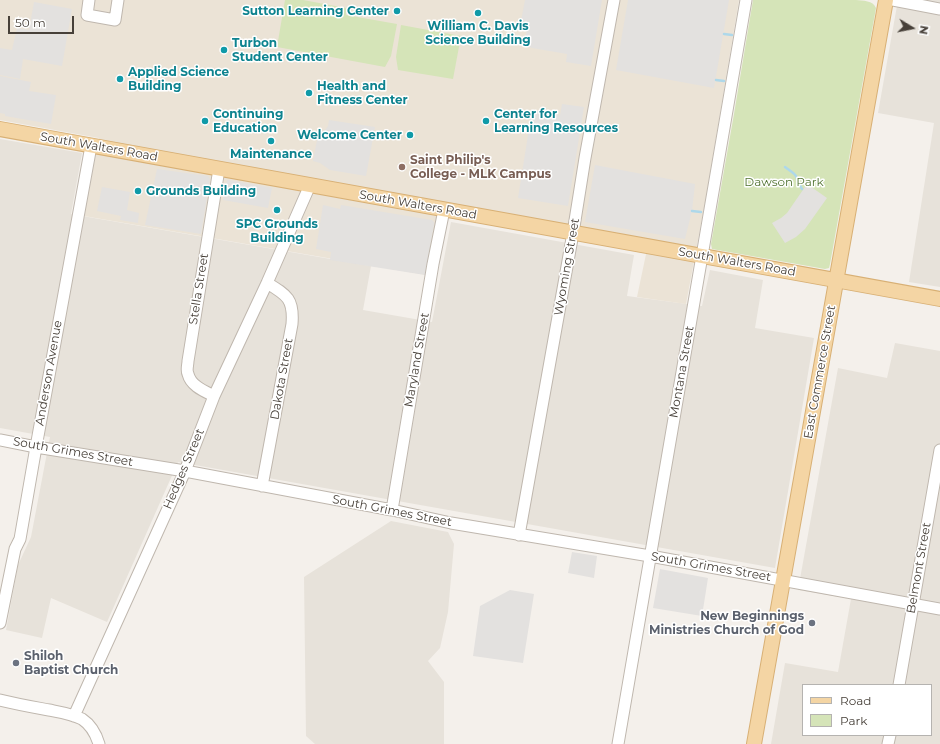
<!DOCTYPE html>
<style>
body{margin:0}
#map{position:relative;width:940px;height:744px;overflow:hidden;background:#f4f0eb;font-family:Montserrat,sans-serif}
canvas{display:block}
.legend{position:absolute;left:802px;top:684px;width:130px;height:52px;box-sizing:border-box;background:#fff;border:1px solid #b5b3b0;margin:0;padding:5px 7px;list-style:none;font-size:12px;color:#474039}
.legend li{display:flex;align-items:center;gap:8px;height:20px}
.legend b{width:20px;border:1px solid #b5b3b0}
.north{position:absolute;left:892px;top:8px;width:40px;height:40px;-webkit-text-stroke:3px #fff;paint-order:stroke;rotate:100deg;font-size:11px;font-weight:700;line-height:16px;text-align:center;color:#474039}
.north::after{content:'';display:block;margin:auto;width:14px;height:18px;background:#474039;clip-path:polygon(50% 0,100% 100%,50% 72%,0 100%)}
.scale{position:absolute;left:8px;top:16px;width:66px;height:18px;box-sizing:border-box;border:2px solid #474039;border-top:0;padding-left:5px;font-size:12px;line-height:14px;white-space:nowrap;color:#474039;-webkit-text-stroke:3px #fff;paint-order:stroke}
</style>
<div id="map">
<canvas width="940" height="744"></canvas>
<ul class="legend">
<li><b style="height:5px;background:#f4d5a4"></b>Road</li>
<li><b style="height:11px;background:#d5e4b8"></b>Park</li>
</ul>
<div class="north">N</div>
<div class="scale">50 m</div>
</div>
<script>
const ctx = document.querySelector('canvas').getContext('2d');
ctx.lineJoin = 'round';
function fill(path, color) { ctx.fillStyle = color; ctx.fill(path, 'evenodd'); }
function strokePath(path, color, width, dash) { ctx.strokeStyle = color; ctx.lineWidth = width; ctx.lineCap = dash ? 'butt' : 'round'; ctx.setLineDash(dash || []); ctx.stroke(path); }
function label(font, color, halo, rows, align = 'center') {
  ctx.font = font + ' Montserrat,sans-serif'; ctx.lineWidth = 3; ctx.setLineDash([]); ctx.textBaseline = 'middle'; ctx.strokeStyle = halo; ctx.fillStyle = color; for (const [text, x, y, turn = 0] of rows) {
    ctx.save(); ctx.translate(x, y); ctx.rotate((+turn || 0) * Math.PI / 180); ctx.textAlign = isNaN(turn) ? turn : align; if (halo) ctx.strokeText(text, 0, 0); ctx.fillText(text, 0, 0); ctx.restore();
  }
}
fill(new Path2D(`
 M898 0H940V287L909 282 934 123 878 113Z
 M0 139 82 153 71 214 371 266 363 310 432 322 451 222 634 255 627 296 702 306 710 270 763 280 755 328 814 338 775 568 178 462 107 622 51 598 42 638 6 630 18 565 31 537 50 437 0 428Z
 M895 343 940 351V744H771L785 663 838 672 851 599 798 590 838 368 887 378ZM803 685H931V735H803Z
 M391 521 448 532 454 544 448 612 440 648 428 661 444 682V744H315L306 736 304 577Z`), '#e7e2da');
fill(new Path2D(`
 M0 0H739L706 197 686 304 637 297 649 240 440 202 426 275 84 216 99 138 0 120Z`), '#ebe3d6');
fill(new Path2D(`
 M285 0H303L346 8V15L397 24 391 56 385 67 277 47Z
 M753 0H856C863 1 873 0 876 8L830 264 829 268 825 269 712 249 711 244 734 114Z
 M401 25 461 36 453 79 398 70 396 57Z`), '#d5e4b8');
fill(new Path2D(`
 M525 0H602L591 66 566 62 567 54 532 48 529 47 525 41 528 22 521 21Z
 M628 0H729L714 88 616 70Z
 M34 2 72 9 62 66 23 59 20 79 0 75V48L12 50 17 28 29 30Z
 M0 76 31 82 29 91 56 95 51 124 5 116V114L0 113Z
 M562 104 584 107 568 206 518 198 532 110 560 115Z
 M329 120 375 127 366 176 330 170 320 163 313 161 319 130 323 131 326 129 328 126Z
 M595 165 695 184 692 211 685 239 585 222Z
 M157 169 208 176 210 179 201 234 145 225Z
 M227 180H229L272 188 268 208 223 200Z
 M807 184 827 198 805 229 796 237 785 243 772 223 781 218 787 213Z
 M102 187 130 192 127 210 139 213 138 223 120 220 121 216 97 211Z
 M323 205 340 209 341 205 432 220 434 222V225L425 275 330 260 331 252 316 249Z
 M572 552 597 556 594 578 568 573Z
 M660 569 708 578 702 616 653 608Z
 M510 590 534 594 523 663 473 656 480 606Z`), '#e3e1df');
strokePath(new Path2D(`
 M724 34 732 35
 M716 80 724 81
 M785 167C789 170 794 173 796 176 798 181 799 185 802 189
 M692 211 701 212`), '#aed8ea', 2.5);
const minor = new Path2D(`
 M89 0 87 15 115 20 118 0
 M893 0 940 9
 M214 396C204 391 191 386 188 374 186 370 188 365 188 361L219 169
 M0 440 36 447 185 471 392 510 451 523 650 556 940 609
 M262 486 292 324C294 299 287 295 267 283
 M392 510 433 264 444 210
 M519 535 573 233 585 158 614 0
 M0 623 15 549 20 539 36 447 91 146
 M899 685 940 450
 M0 700C16 704 33 707 49 710 59 712 72 714 82 719 91 725 96 734 99 744
 M74 716 185 471 214 396 267 283 310 185
 M618 744 746 0
 M888 744 890 735`);
const major = new Path2D(`
 M0 129 940 299
 M754 744 886 0`);
strokePath(minor, '#bfb7ae', 13);
strokePath(major, '#d8b075', 16);
strokePath(minor, '#fff', 11);
strokePath(major, '#f4d5a4', 14);
for (const [x, y, r, color] of [
 [397,11,4,"#0f9aa8"],
 [478,13,4,"#0f9aa8"],
 [224,50,4,"#0f9aa8"],
 [120,79,4,"#0f9aa8"],
 [309,93,4,"#0f9aa8"],
 [205,121,4,"#0f9aa8"],
 [486,121,4,"#0f9aa8"],
 [410,135,4,"#0f9aa8"],
 [271,141,4,"#0f9aa8"],
 [402,167,4,"#8d6e63"],
 [138,191,4,"#0f9aa8"],
 [277,210,4,"#0f9aa8"],
 [812,623,4,"#6b7280"],
 [16,663,4,"#6b7280"]
]) { const dot = new Path2D(); dot.arc(x, y, r, 0, 2 * Math.PI); ctx.fillStyle = color; ctx.fill(dot); strokePath(dot, '#fff', 1.5); }
label('bold 12px', '#0d838f', '#fff', [
 ["Sutton Learning Center",389,11,"right"],
 ["William C. Davis",478,26,"center"],
 ["Science Building",478,40,"center"],
 ["Turbon",232,43],
 ["Student Center",232,57],
 ["Applied Science",128,72],
 ["Building",128,86],
 ["Health and",317,86],
 ["Fitness Center",317,100],
 ["Continuing",213,114],
 ["Education",213,128],
 ["Center for",494,114],
 ["Learning Resources",494,128],
 ["Welcome Center",402,135,"right"],
 ["Maintenance",271,154,"center"],
 ["Grounds Building",146,191],
 ["SPC Grounds",277,224,"center"],
 ["Building",277,238,"center"]
], 'left');
label('12px', '#474039', '#fff', [
 ["South Walters Road",99,147,10],
 ["South Walters Road",418,205,10],
 ["South Walters Road",737,262,10],
 ["Wyoming Street",567,267,-80],
 ["Stella Street",199,289,-81],
 ["Maryland Street",417,360,-80],
 ["Montana Street",682,372,-80],
 ["East Commerce Street",820,372,-80],
 ["Anderson Avenue",49,373,-80],
 ["Dakota Street",282,379,-80],
 ["South Grimes Street",73,452,10],
 ["Hedges Street",184,469,-67],
 ["South Grimes Street",392,511,11],
 ["South Grimes Street",711,567,10],
 ["Belmont Street",919,568,-80]
]);
label('bold 12px', '#785e54', '#fff', [
 ["Saint Philip's",410,160],
 ["College - MLK Campus",410,174]
], 'left');
label('12px', '#527432', '#fff', [
 ["Dawson Park",784,182]
]);
label('bold 12px', '#5b616d', '#fff', [
 ["New Beginnings",804,616],
 ["Ministries Church of God",804,630],
 ["Shiloh",24,656,"left"],
 ["Baptist Church",24,670,"left"]
], 'right');
</script>
